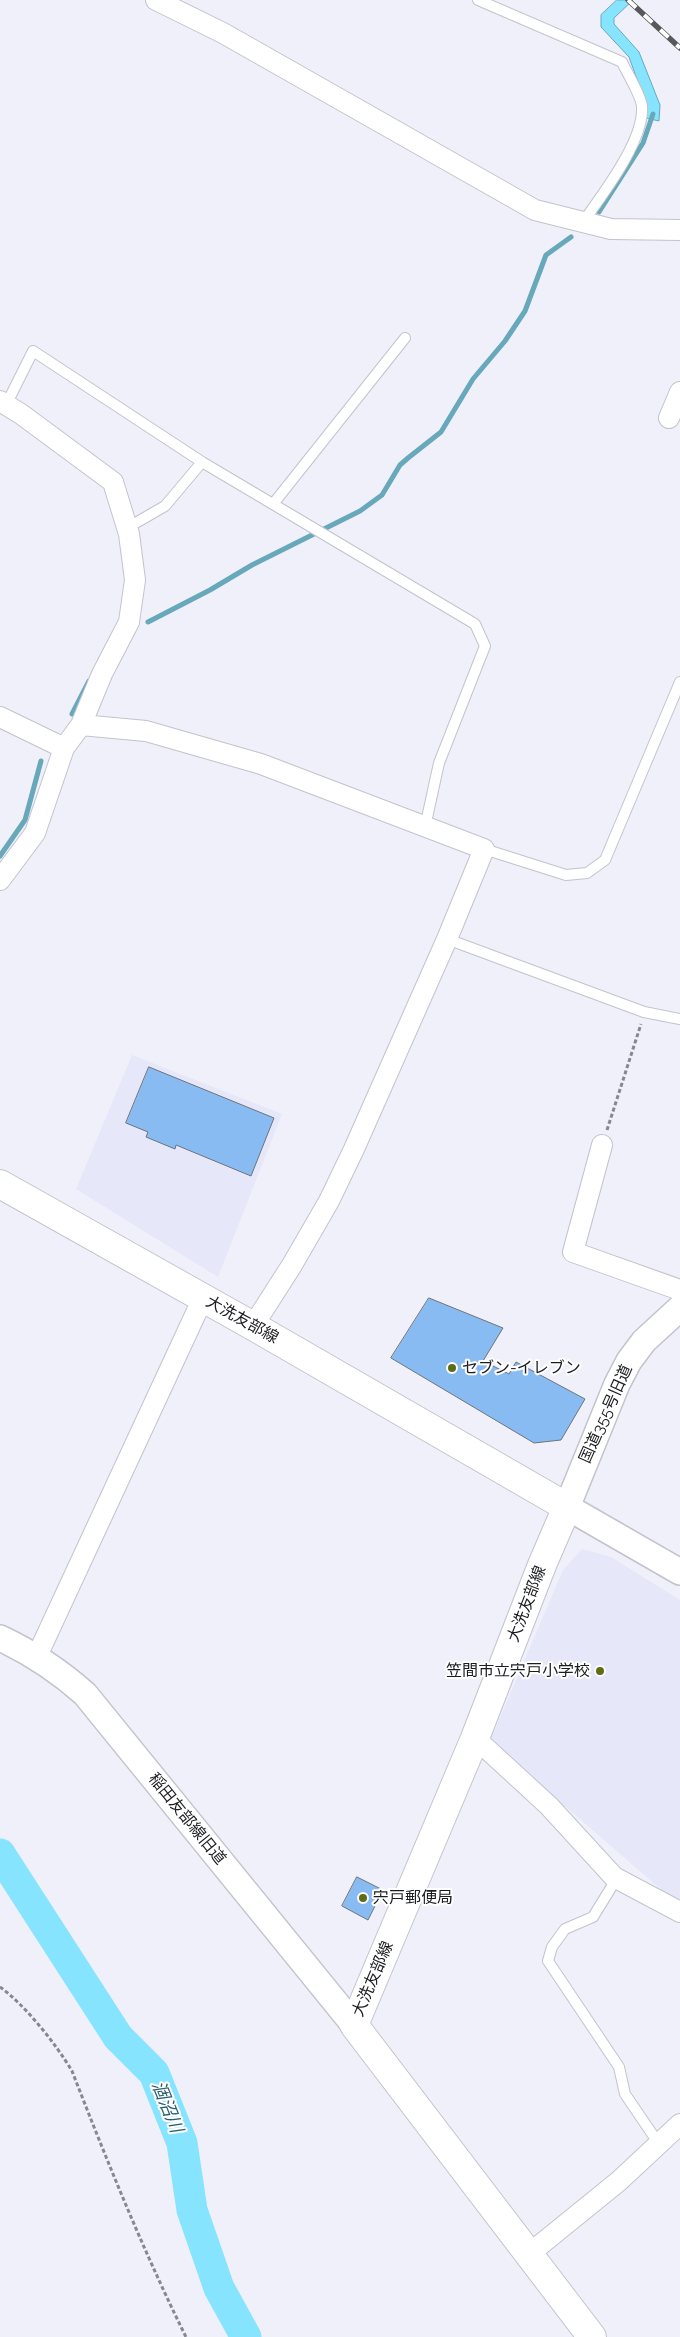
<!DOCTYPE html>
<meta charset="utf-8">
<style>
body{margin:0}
canvas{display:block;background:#eff0fa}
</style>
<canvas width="680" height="2337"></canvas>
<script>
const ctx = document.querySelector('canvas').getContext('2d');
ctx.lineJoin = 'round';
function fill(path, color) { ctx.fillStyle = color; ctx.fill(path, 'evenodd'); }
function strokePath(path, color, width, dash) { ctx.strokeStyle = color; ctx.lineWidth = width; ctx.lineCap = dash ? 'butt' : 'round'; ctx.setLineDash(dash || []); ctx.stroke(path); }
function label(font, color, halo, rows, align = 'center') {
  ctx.font = font + ' Raleway,"Noto Sans JP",sans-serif'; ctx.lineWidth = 4; ctx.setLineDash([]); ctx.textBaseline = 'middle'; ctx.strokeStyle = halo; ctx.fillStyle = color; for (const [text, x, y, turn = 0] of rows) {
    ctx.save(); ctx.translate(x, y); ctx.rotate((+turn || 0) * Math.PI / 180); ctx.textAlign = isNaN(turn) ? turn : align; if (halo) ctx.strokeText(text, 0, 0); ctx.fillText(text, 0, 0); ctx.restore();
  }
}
fill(new Path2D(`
 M132 1055 282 1114 218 1277 76 1189Z
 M582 1549 611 1557 680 1600V1906L490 1741 563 1570Z`), '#e6e7f9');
const water = new Path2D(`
 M617 0H633L614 18V24L639 52 660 105 659 121 646 118 647 107 629 57 601 27V15Z`);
fill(water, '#87e4fe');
strokePath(water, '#67a8bb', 1);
strokePath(new Path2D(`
 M599 212 643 143 653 114
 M148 622 210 590 252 565 360 511 382 495 400 465 408 458 441 432 473 379 505 341 525 311 546 255 571 237
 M72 714 89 681
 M0 856 25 820 41 761`), '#67a8bb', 5);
strokePath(new Path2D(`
 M0 1854 118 2037 154 2073 182 2143 192 2210 219 2288 246 2337`), '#87e4fe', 31);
const building = new Path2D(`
 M149 1067 274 1118 251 1176 176 1145 175 1149 146 1137 148 1132 126 1123Z
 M429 1298 503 1328 483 1361 509 1374 516 1362 585 1399 561 1440 534 1443 391 1358Z
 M357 1877 383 1890 368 1920 342 1906Z`);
fill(building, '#88bbf2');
strokePath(building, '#6e747b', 1);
const service = new Path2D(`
 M478 0 622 62C627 73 642 97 642 107 644 141 602 195 583 222
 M6 405 33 351 202 462
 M273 504 405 338
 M127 528 165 506 202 462 475 624 485 646 439 763 425 827
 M484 849 566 875 587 873 605 860 680 682
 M447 939 644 1012 680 1019
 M617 1878 593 1917 565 1929 552 1947 548 1961 619 2067 625 2094 659 2144`);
const minor = new Path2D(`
 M156 0 223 33 535 210 611 229 680 230
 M0 401 21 414 113 482 129 534 135 580 129 622 102 674 81 725
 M669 418 680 392
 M0 717 64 748 35 833 0 880
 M64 748 81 725 146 731 261 764 484 849 447 939 354 1149 329 1201 292 1265 253 1326
 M602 1145 573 1252 680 1290
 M37 1656 203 1298
 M475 1738 549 1806 614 1877 680 1912
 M529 2254 619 2181 680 2124`);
const tertiary = new Path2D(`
 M680 1308 644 1341 629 1361 617 1384 567 1507 680 1572
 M0 1638C32 1653 58 1670 85 1694L354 2025`);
const primary = new Path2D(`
 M0 1184 253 1326 567 1507 542 1565 475 1738 354 2025 592 2337`);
strokePath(service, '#c3c3cd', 12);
strokePath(minor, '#c3c3cd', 22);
strokePath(tertiary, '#c3c3cd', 28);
strokePath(primary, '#c3c3cd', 30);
strokePath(new Path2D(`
 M607 1130 641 1024
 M0 1987C25 2005 56 2044 72 2071 107 2161 143 2250 186 2337`), '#87888e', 3, [4, 2.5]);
strokePath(service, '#fff', 10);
strokePath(minor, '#fff', 20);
strokePath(tertiary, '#fff', 25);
strokePath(primary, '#fff', 28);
const rail = new Path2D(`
 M628 0 680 48`);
strokePath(rail, '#57585d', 5.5);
strokePath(rail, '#fff', 4, [11]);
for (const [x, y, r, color] of [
 [452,1368,5,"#5e6c16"],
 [600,1671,5,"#5e6c16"],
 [363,1898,5,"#5e6c16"]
]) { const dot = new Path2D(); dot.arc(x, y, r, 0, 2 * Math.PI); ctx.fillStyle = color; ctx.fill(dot); strokePath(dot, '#fff', 2); }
label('16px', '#1c1d20', '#fff', [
 ["大洗友部線",242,1320,29],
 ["国道355号旧道",606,1414,-66],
 ["大洗友部線",527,1604,-69],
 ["稲田友部線旧道",187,1819,51],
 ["大洗友部線",373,1979,-67]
]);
label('16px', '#1c1d20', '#fff', [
 ["セブン-イレブン",462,1368],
 ["笠間市立宍戸小学校",590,1671,"right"],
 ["宍戸郵便局",373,1898]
], 'left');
label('italic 18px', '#2a5e6c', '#fff', [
 ["涸沼川",167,2107,68]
]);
</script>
